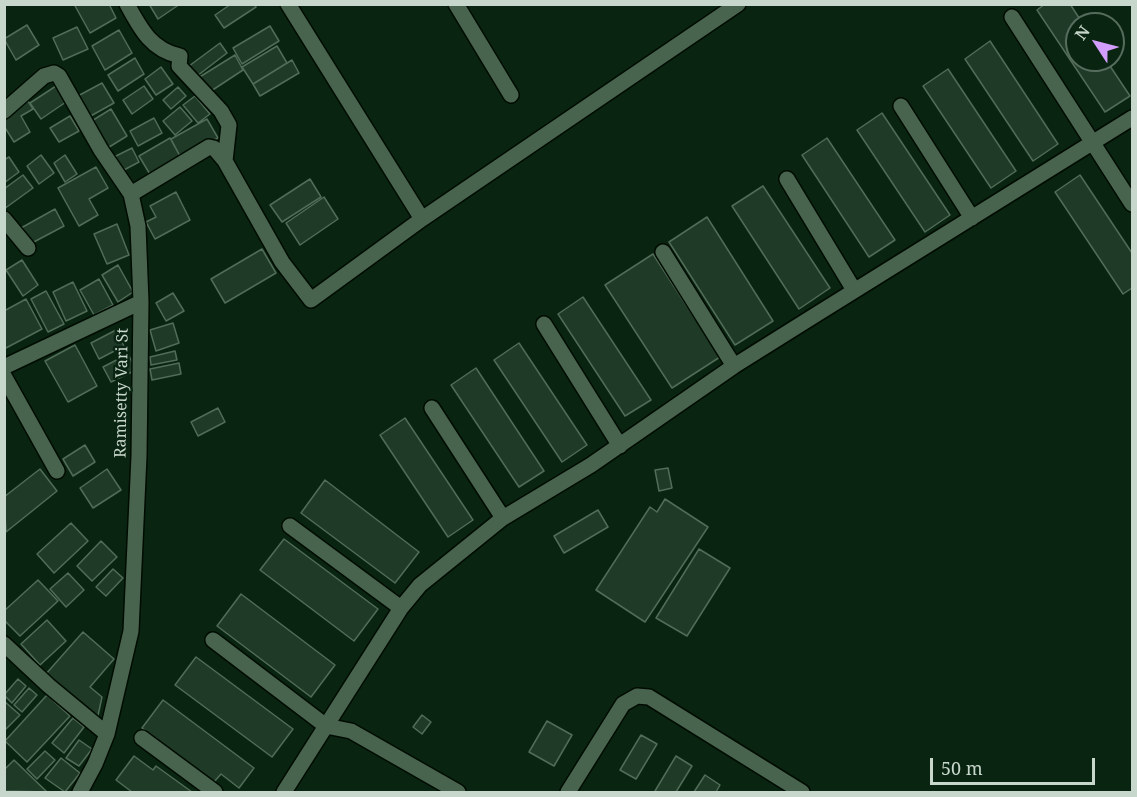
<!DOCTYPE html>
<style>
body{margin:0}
#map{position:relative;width:1137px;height:797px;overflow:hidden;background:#0a2412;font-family:"Noto Serif",serif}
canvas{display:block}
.frame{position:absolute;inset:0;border:6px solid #c8d7cb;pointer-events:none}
.north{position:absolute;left:1065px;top:12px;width:60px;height:60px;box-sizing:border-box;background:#0a2412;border:2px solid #566c5c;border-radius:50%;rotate:306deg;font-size:16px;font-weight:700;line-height:24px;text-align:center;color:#c8d7cb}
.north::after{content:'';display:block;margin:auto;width:21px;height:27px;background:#d29dfd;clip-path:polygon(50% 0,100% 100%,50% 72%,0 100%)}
.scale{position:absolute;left:930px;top:758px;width:165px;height:27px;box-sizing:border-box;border:3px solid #c8d7cb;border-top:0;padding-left:8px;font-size:18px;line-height:21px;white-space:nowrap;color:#c8d7cb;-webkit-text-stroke:4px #0a2412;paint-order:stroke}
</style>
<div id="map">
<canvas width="1137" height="797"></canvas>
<div class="frame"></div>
<div class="north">N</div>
<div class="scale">50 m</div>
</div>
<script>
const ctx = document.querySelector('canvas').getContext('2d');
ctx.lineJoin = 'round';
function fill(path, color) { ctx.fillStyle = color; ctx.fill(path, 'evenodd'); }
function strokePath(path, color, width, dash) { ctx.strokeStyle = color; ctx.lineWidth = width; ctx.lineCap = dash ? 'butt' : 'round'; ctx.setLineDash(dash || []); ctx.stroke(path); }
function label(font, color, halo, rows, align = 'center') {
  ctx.font = font + ' "Noto Serif",serif'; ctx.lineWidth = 5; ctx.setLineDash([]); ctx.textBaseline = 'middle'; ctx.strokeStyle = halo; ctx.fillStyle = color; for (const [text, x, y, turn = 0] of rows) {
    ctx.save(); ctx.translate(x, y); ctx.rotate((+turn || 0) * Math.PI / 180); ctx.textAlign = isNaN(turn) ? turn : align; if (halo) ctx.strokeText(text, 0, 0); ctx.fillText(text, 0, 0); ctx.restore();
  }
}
const building = new Path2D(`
 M74 4H109L116 18 90 33Z
 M149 4H180L158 19Z
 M231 4H255L256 7 224 28 215 15Z
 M1045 4H1070L1083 24H1077V60H1106L1130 96 1105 112 1037 10Z
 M27 25 39 45 16 60 4 39Z
 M270 26 279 41 242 64 233 48Z
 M77 27 88 49 63 60 53 38Z
 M119 30 132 53 105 70 92 46Z
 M990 41 1058 144 1033 161 965 59Z
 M220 43 227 53 197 76 189 66Z
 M277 46 287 63 253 84 242 67Z
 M235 55 243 70 208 93 198 78Z
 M135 58 144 74 118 91 108 75Z
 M292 60 299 73 260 96 253 84Z
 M161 67 173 84 156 95 145 79Z
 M948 69 1016 171 991 188 923 86Z
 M102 83 114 103 87 118 76 97Z
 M56 86 66 102 41 119 30 103Z
 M144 86 153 99 132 114 123 100Z
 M178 87 186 96 171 109 163 100Z
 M195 96 210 114 198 123 183 105Z
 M28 101 33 109 21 116 30 132 14 142 4 126V115Z
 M180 107 192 121 175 135 163 121Z
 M111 109 127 136 106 149 90 122Z
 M882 113 950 215 925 232 857 130Z
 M70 116 79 131 59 142 50 128Z
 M154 118 162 133 138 146 130 131Z
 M207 119 218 138 181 158 171 139Z
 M170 138 181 158 151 176 139 156Z
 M827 138 895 240 869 257 802 155Z
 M132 148 139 162 122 171 114 157Z
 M41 155 54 173 39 184 27 166Z
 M65 155 77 174 65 182 54 163Z
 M9 157 19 172 4 183V160Z
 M96 167 108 188 89 199 98 215 79 226 58 188Z
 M23 175 33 188 4 209V189Z
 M1080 175 1132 253V288L1123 294 1055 192Z
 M310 179 321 197 282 222 270 205Z
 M763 186 830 288 799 309 732 206Z
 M176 192 190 220 155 239 146 222 156 217 150 206Z
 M324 197 338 219 300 245 286 223Z
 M55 209 64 226 30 244 21 228Z
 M707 217 773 321 735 345 669 242Z
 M117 224 129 255 107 264 94 234Z
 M262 249 276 273 225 303 211 279Z
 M653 254 720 357 672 388 605 285Z
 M22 260 38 285 23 296 6 270Z
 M118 265 133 292 118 302 102 275Z
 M99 279 113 305 94 315 80 290Z
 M73 282 87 311 66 321 53 292Z
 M46 291 64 324 48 332 31 299Z
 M173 293 184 311 166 321 156 303Z
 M583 297 651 400 625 416 558 314Z
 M26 299 42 329 4 349V311Z
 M173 323 179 343 156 351 150 330Z
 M116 330 124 346 99 359 91 343Z
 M519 343 587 445 562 462 494 360Z
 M75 345 97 386 68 402 45 361Z
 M175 351 177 360 151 365 150 357Z
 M128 354 136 370 111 382 103 367Z
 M179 363 181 374 152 380 150 369Z
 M476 368 544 471 519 487 451 385Z
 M218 408 225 422 198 436 191 422Z
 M405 418 473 520 448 537 380 435Z
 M85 445 95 462 73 476 63 459Z
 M668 468 672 488 659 491 655 470Z
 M40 469 57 491 6 532 4 497Z
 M107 469 121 490 93 508 80 488Z
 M325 480 419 552 395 583 301 513Z
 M665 499 708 527 645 622 596 590 650 507 657 512Z
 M598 510 608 527 564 553 554 536Z
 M71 523 88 541 54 573 37 554Z
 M284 539 378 609 354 641 260 570Z
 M101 541 117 557 92 581 77 566Z
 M699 549 730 568 687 636 656 618Z
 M113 569 123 578 106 596 96 587Z
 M68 573 84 590 66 607 50 589Z
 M38 580 58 601 20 636 4 620V611Z
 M241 594 335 665 311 697 217 626Z
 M47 620 66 641 40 665 21 644Z
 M83 632 114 659 90 687 102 697 97 720 45 675Z
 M196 657 293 729 272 757 175 685Z
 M18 679 26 686 12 703 4 695Z
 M29 688 37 695 22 712 14 705Z
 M47 695 70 716 27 762 5 741Z
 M163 700 254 768 239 788 221 774 214 782 142 728Z
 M4 701 20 715 4 731Z
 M422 715 431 722 422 734 413 727Z
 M73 718 84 727 64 753 52 743Z
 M547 721 572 735 554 766 529 752Z
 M641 735 657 744 636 779 620 770Z
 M79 740 92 749 79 766 66 758Z
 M45 751 55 760 37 779 27 769Z
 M134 756 153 770 156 766 192 792H132L116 780Z
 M676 756 692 766 676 792H657L655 791Z
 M61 758 80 773 65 792 45 778Z
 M14 760 47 792H46L4 791V770Z
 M705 775 720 785 716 792H694Z`);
fill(building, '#203a28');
strokePath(building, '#516d58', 1.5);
const street = new Path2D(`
 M127 4C140 28 151 50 180 56L179 66 221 111 229 125 225 161
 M288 4 422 219
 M456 4 511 95
 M1012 17 1132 204
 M901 106 972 218
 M4 111 44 76 54 73 59 76 101 150 131 194 138 226 141 302 139 456 131 631 107 734 95 764 80 792
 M787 179 854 290
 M131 194 209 147 214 148 225 161 282 262 311 300 422 219 738 4
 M4 219 28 248
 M663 252 734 366
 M544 324 620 446
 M4 367 141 302
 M4 376 57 471
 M432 408 503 518
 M290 526 401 608
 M213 640 326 726 351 731 458 792
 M4 644 49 686 107 734
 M142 738 215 792
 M284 792 401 608 420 585 503 518 591 465 734 366 817 314 1132 118
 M568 792 623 704 637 696 649 697 802 792`);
strokePath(street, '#000c01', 18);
strokePath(street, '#48644f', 15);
label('16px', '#c8d7cb', '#0a2412', [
 ["Ramisetty Vari St",122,393,-89]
]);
</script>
